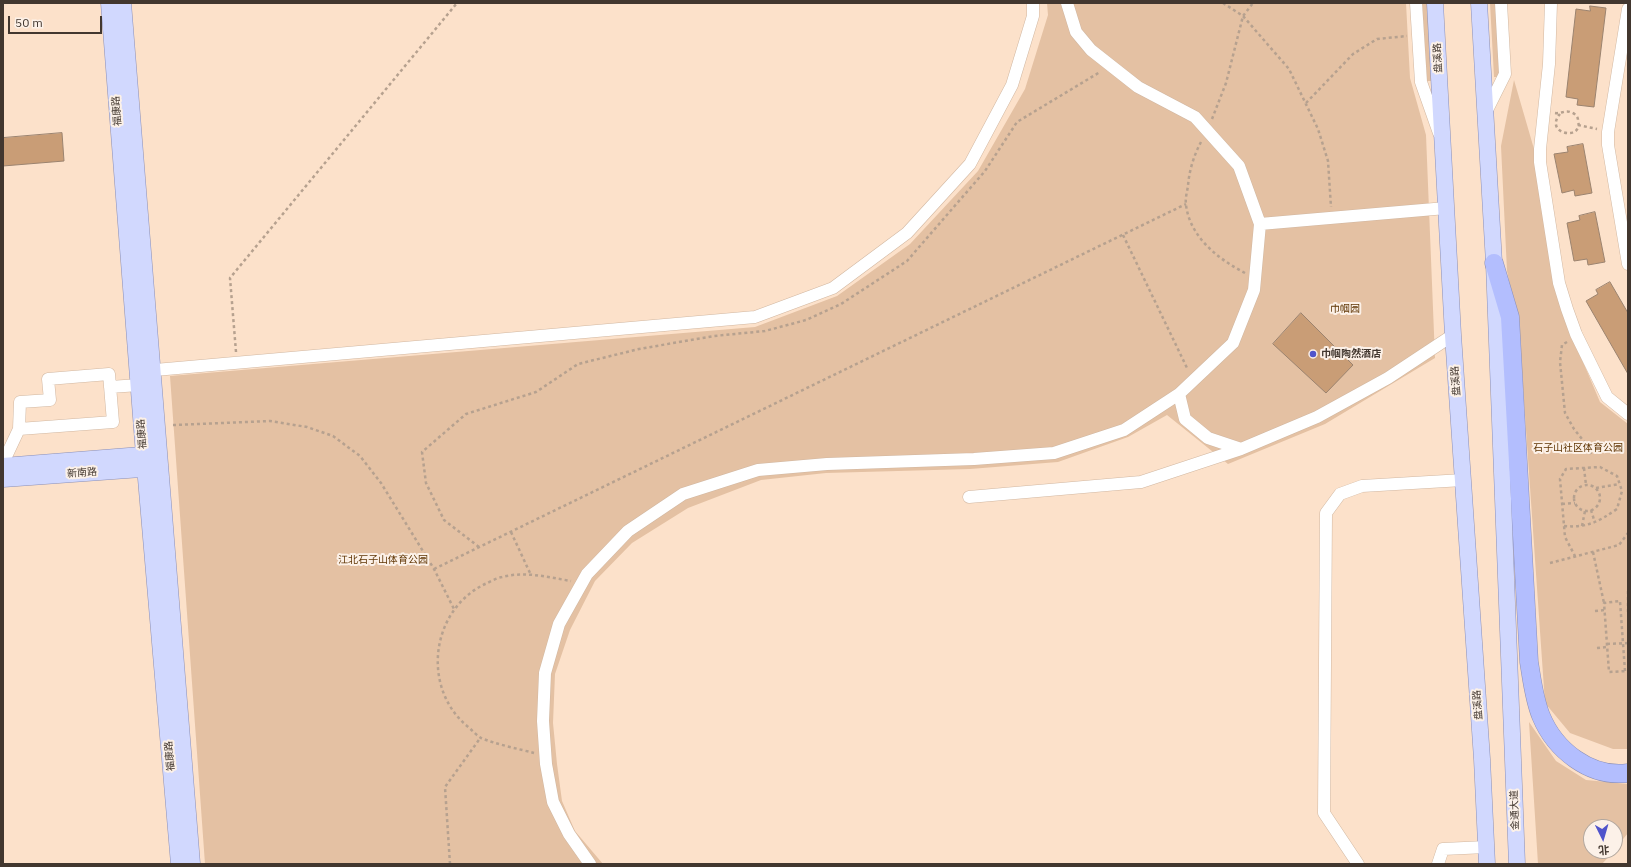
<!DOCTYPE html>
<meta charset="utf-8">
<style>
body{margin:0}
#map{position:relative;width:1631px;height:867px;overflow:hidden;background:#fce1ca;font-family:"IBM Plex Sans","Noto Sans SC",sans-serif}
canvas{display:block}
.frame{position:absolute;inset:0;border:4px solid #42372f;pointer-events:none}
.north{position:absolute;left:1583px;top:819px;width:40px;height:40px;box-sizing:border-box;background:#fcf1e8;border:1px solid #b2a79e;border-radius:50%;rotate:175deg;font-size:11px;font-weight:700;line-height:16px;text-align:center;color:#42372f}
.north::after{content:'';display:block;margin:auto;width:14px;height:18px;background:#5054cb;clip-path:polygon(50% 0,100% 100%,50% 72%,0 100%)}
.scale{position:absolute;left:8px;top:16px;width:94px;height:18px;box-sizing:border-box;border:2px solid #42372f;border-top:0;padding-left:5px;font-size:12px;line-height:14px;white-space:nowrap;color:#42372f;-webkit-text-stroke:3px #fcf1e8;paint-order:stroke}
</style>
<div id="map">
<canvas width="1631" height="867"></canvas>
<div class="frame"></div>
<div class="north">北</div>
<div class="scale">50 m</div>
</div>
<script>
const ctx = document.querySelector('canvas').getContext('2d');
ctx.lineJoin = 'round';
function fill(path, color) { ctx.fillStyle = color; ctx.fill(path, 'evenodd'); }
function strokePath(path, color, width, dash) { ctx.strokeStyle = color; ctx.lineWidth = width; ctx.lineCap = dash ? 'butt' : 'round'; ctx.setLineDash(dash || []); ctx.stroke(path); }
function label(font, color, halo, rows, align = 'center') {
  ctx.font = font + ' "IBM Plex Sans","Noto Sans SC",sans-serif'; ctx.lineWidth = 4; ctx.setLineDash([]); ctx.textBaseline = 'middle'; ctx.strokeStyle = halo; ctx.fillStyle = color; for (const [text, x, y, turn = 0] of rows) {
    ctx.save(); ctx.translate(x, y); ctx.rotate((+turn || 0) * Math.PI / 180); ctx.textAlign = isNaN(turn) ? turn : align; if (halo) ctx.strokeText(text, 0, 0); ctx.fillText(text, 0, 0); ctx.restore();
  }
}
fill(new Path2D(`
 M1047 3H1406L1410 78 1426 135 1435 358 1325 424 1228 464 1167 415 1128 437 1058 462 970 469 826 473 761 480 688 508 632 543 595 581 570 630 555 674 553 723 557 764 562 801 575 831 603 864H205L170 376 755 327 837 296 910 244 978 171 1025 89 1048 15Z
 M1422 3H1428L1433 81H1427Z
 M1490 3H1496L1500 77H1494Z
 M1514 80 1534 149 1535 164 1561 310 1600 402 1628 424V749H1613L1570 733 1545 703 1519 329 1507 271 1501 146Z
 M1529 722 1556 761 1586 780 1628 784V833L1615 849V827H1591V851H1614L1602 864H1538Z`), '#e4c1a3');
const building = new Path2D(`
 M1590 6 1606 8 1594 107 1577 105 1578 99 1566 97 1576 9 1590 11Z
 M62 133 64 161 3 166V138Z
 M1583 144 1592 193 1575 196 1574 190 1562 193 1554 154 1568 152 1567 147Z
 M1595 212 1605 262 1588 265 1587 259 1574 261 1567 223 1580 220 1579 216Z
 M1610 282 1628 313V374L1586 301 1598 294 1596 290Z
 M1301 313 1353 365 1326 393 1273 344Z`);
fill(building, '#c99d76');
strokePath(building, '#9b836f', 1);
const minor = new Path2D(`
 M1416 3 1421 82 1439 133
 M1551 3 1549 64 1540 149V162L1559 283 1567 309 1576 334 1607 397 1628 414
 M1628 9 1608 132V145L1628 264
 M1486 112 1505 74 1501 3
 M1260 224 1446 208
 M155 370 755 317 833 288 907 233 970 164 1012 85 1033 16V3
 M110 387 139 385
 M1179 394 1185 419 1208 438 1241 449
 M3 463 19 429 20 402 50 400 48 379 109 374 113 422 19 429
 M969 497 1141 482 1241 449 1317 417 1388 378 1453 335
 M590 864 569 834 553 802 546 764 543 721 545 673 559 624 587 574 628 531 683 494 758 470 827 464 974 459 1054 453 1124 430 1179 394 1233 343 1254 290 1260 224 1239 166 1195 117 1138 87 1091 50 1076 32 1067 3
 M1358 864 1324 813 1326 513 1340 494 1362 486 1463 480
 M1438 864 1443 849 1486 847`);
const major = new Path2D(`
 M109 3 144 455 179 864
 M123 3 192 864
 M1435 3 1453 335 1482 759 1487 864
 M1479 3 1494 263 1517 864
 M3 466 154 454
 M3 479 155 468`);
const highway = new Path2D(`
 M1494 263 1510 317 1529 662C1532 680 1534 699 1541 716 1555 750 1590 778 1628 773`);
strokePath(minor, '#d1b7a1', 13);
strokePath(major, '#8b8fb6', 17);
strokePath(highway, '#8b8fb6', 19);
strokePath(new Path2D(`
 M1223 3 1243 16 1289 69 1318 129 1328 161 1331 207
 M1306 103 1353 54 1377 39 1407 36
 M1555 113C1561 114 1565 110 1570 112 1574 113 1578 116 1578 120 1584 142 1543 134 1560 114
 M1212 119 1226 83 1243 16 1253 3
 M1578 125 1597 129
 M1201 142C1194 155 1189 171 1188 186 1187 192 1185 199 1186 205 1190 237 1218 259 1245 273
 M1123 235 1188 370
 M1567 342 1562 345 1560 362 1565 413 1574 429 1586 444 1592 456
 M236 352 230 278 457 3
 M173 425 270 421 307 427 333 436 360 456 381 483 434 569 454 609
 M1584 468 1586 485
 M1574 498a13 13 0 1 1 26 0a13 13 0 1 1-26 0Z
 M1596 488 1619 484
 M1562 504 1575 503
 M1591 510 1595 523
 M1564 526C1587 528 1598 522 1617 509L1622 491 1617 476 1600 467 1566 469 1560 479 1565 537 1575 556
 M1582 526 1585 511
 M511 532 530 573
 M479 547 444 520 426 483 422 452 466 414 536 392 578 364 639 349 714 336 765 331 806 320 841 304 907 261 985 171 1017 122 1100 72
 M1593 552 1604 603
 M1550 563 1619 545 1628 533
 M434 569 1186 204
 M1628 591V614
 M1595 611 1605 610
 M1607 644 1628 643
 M1597 648 1607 647
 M1625 671 1620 601 1604 603 1609 672 1628 671
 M534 753C519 749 495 744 481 738 476 735 472 730 467 726 421 687 431 610 485 584 490 582 496 578 502 577 525 571 547 577 571 581
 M450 864 445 787 481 737`), '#b6a18f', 2.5, [3, 3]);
strokePath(minor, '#fff', 12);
strokePath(major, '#d1d8fe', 16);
strokePath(highway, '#b3befe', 18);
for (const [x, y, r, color] of [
 [1313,354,4,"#5054cb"]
]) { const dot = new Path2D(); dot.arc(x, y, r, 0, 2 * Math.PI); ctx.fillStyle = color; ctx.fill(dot); strokePath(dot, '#fcf1e8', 1.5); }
label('10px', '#42372f', '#fcf1e8', [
 ["盘溪路",1438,58,-93],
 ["福康路",117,111,-94],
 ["盘溪路",1456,381,-94],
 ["福康路",142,434,-94],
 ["新南路",82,473,-4],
 ["盘溪路",1478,705,-94],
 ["福康路",170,756,-95],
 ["金通大道",1515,810,-92]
]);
label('10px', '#5f3503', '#fcf1e8', [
 ["巾帼园",1345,309],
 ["石子山社区体育公园",1578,448],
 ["江北石子山体育公园",383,560]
]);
label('bold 10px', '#42372f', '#fcf1e8', [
 ["巾帼陶然酒店",1321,354]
], 'left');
</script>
